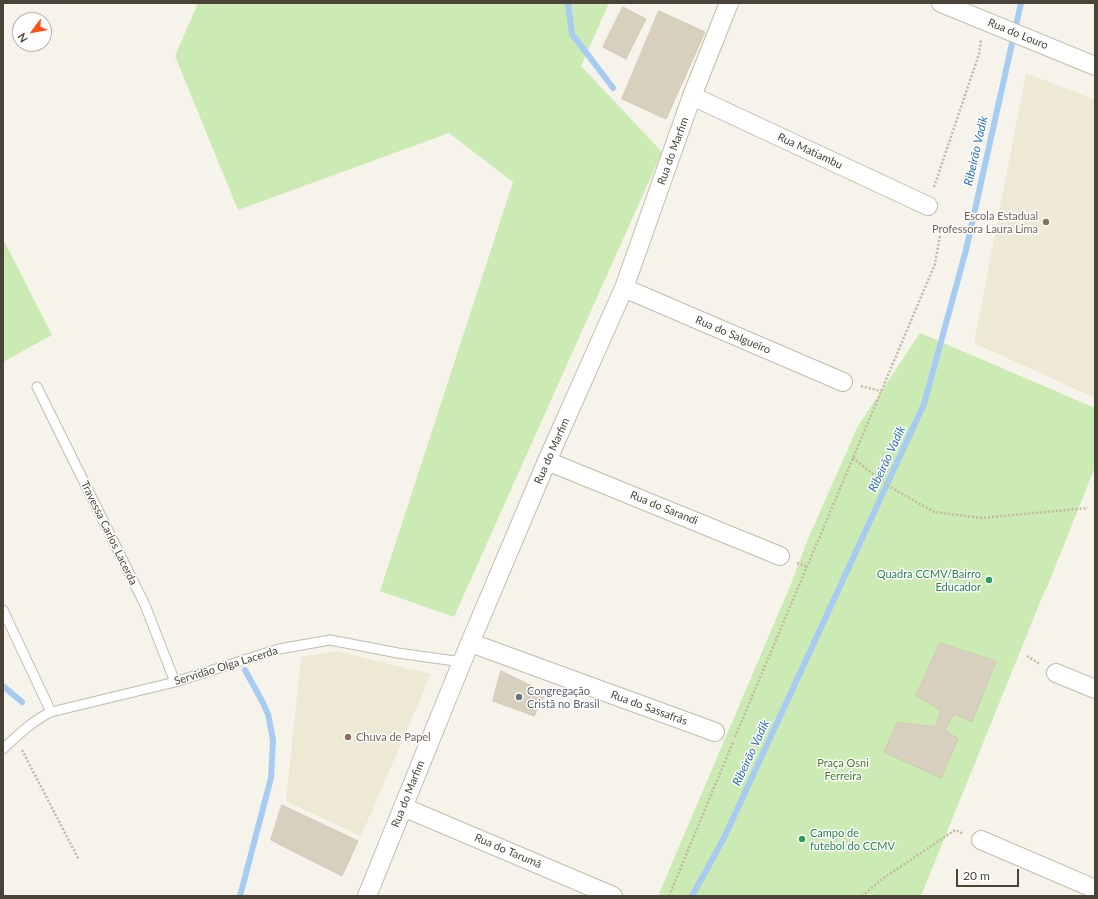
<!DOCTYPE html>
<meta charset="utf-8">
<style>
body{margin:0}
#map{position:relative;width:1098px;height:899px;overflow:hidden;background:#f5f3ea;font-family:Lato,sans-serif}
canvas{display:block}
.frame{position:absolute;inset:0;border:4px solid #4a4438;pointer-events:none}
.north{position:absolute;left:12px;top:12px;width:40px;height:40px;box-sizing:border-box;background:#fff;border:1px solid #b7b4af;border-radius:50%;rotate:238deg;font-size:11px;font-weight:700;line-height:16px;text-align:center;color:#4a4438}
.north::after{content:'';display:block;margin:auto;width:14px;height:18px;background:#fd501a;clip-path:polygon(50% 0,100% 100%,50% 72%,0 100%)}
.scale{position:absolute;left:956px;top:869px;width:63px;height:18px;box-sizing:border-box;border:2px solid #4a4438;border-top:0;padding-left:5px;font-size:12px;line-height:14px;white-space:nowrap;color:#4a4438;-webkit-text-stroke:3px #fff;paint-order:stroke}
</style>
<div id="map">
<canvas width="1098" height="899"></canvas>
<div class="frame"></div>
<div class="north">N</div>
<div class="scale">20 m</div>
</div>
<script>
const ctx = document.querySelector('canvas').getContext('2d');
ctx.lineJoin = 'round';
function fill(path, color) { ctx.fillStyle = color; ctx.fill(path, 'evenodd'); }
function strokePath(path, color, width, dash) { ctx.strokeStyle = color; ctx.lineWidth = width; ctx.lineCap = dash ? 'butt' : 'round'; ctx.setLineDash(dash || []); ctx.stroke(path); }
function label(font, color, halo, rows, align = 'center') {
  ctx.font = font + ' Lato,sans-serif'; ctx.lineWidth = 3; ctx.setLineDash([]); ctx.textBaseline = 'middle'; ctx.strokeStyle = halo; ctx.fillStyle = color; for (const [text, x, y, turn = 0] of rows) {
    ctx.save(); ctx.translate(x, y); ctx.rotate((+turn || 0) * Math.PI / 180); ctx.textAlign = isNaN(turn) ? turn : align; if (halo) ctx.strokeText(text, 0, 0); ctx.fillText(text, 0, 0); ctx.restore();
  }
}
fill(new Path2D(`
 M1026 73 1095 100V398L974 343Z
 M336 651 431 674 361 836 286 801 301 657Z`), '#eee9d4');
fill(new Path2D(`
 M198 3H609L581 66 662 152 454 617 380 591 513 182 449 133 238 210 175 56Z
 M3 239 52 335 3 362Z
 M920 333 1095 408V467L1047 587V589L1045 590 921 896H658L791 584 808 539 858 426Z`), '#cceab3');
strokePath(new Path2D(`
 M568 3 572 34 613 88
 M3 686 22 702
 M240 896 271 778 273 740 268 714 262 701 245 670
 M692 896 723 840 924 404 966 250 1021 3`), '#a6ccf2', 6);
const building = new Path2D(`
 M623 7 646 19 626 59 603 47Z
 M659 11 705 32 666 119 622 99Z
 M940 643 996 661 972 722 954 714 945 730 958 739 941 778 884 752 897 722 935 727 941 710 916 696Z
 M501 671 546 693 534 716 493 701Z
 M282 805 358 841 342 876 271 840Z`);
fill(building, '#d7d0bf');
strokePath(building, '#d2c9b2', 1);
const lane = new Path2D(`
 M37 387 145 605 175 682
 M3 610 51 712
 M3 749C18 735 32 721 51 712L175 682 279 649 330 640 398 653 462 662`);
const street = new Path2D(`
 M941 3 1095 66
 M692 96 928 206
 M624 288 843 382
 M547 461 780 556
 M471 643 715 732
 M1056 673 1095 689
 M403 807 613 896
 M981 840 1095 889
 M367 896 462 662 547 461 624 288 692 96 729 3`);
strokePath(lane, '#c1bcac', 11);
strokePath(street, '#c1bcac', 20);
strokePath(new Path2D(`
 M934 187 979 54 981 40
 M861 386 881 391
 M853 458 887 485 934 512 981 518 1088 508
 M797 563 807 567
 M1027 656 1040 664
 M735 737 935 264 940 235 936 224
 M22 750 79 860
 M669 896 733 742
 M862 896 885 877 955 830 964 834`), '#c3b99d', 2.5, [2, 2]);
strokePath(lane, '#fff', 9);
strokePath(street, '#fff', 18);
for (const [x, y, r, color] of [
 [1046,222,4,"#8d6e63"],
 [989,580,4,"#2e9e5b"],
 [519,697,4,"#6b7280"],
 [348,737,4,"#8d6e63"],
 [802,839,4,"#2e9e5b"]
]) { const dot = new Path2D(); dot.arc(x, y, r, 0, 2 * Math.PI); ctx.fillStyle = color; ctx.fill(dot); strokePath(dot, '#fff', 1.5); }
label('11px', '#4a4438', '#fff', [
 ["Rua do Louro",1018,34,22],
 ["Rua do Marfim",673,151,-70],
 ["Rua Matiambu",810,151,25],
 ["Rua do Salgueiro",733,335,23],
 ["Rua do Marfim",552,451,-66],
 ["Rua do Sarandi",664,508,22],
 ["Travessa Carlos Lacerda",109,533,64],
 ["Servidão Olga Lacerda",226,666,-17],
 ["Rua do Sassafrás",649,708,20],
 ["Rua do Marfim",408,794,-68],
 ["Rua do Tarumã",508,851,23]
]);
label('11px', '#785e54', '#fff', [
 ["Escola Estadual",1038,216],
 ["Professora Laura Lima",1038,229],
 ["Chuva de Papel",356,737,"left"]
], 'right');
label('11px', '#27864d', '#fff', [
 ["Quadra CCMV/Bairro",981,574],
 ["Educador",981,587],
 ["Campo de",810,833,"left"],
 ["futebol do CCMV",810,846,"left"]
], 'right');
label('11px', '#5b616d', '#fff', [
 ["Congregação",527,691],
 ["Cristã no Brasil",527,704]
], 'left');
label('11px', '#417d29', '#fff', [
 ["Praça Osni",843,763],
 ["Ferreira",843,776]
]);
label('italic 12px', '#2e72b8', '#fff', [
 ["Ribeirão Vadik",976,151,-77],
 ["Ribeirão Vadik",887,459,-65],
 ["Ribeirão Vadik",751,753,-65]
]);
</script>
